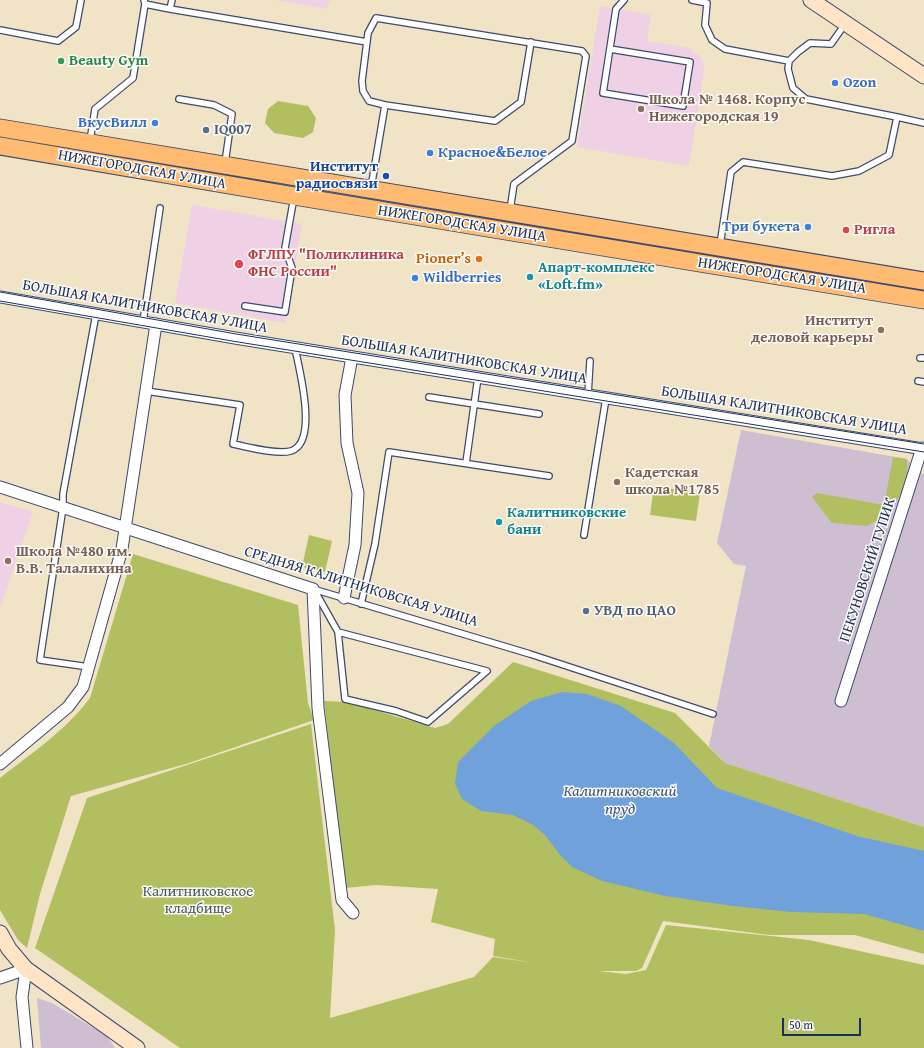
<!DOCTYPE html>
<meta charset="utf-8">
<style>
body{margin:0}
#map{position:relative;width:924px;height:1048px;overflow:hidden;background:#f1e3c6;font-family:"Gentium Book Plus",serif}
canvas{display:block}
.scale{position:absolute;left:782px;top:1018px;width:79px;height:18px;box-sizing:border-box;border:2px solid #1b2f5e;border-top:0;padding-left:5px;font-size:12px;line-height:14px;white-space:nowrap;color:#1b2f5e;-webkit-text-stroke:3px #fdfcf7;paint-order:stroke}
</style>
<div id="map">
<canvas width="924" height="1048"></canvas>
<div class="scale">50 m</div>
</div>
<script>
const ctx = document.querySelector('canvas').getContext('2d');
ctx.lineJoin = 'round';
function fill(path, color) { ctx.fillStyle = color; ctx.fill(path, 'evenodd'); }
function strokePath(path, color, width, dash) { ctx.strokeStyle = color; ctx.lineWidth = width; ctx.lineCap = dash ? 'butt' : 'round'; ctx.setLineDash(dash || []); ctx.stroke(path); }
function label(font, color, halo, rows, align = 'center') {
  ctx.font = font + ' "Gentium Book Plus",serif'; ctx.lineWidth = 3; ctx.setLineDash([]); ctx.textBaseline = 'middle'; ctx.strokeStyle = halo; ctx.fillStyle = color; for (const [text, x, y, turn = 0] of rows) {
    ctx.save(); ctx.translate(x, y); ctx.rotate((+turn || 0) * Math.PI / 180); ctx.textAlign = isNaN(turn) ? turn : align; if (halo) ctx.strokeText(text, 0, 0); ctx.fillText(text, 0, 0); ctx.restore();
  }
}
fill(new Path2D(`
 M275 0H330L326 9Z
 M600 6 651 15 647 41 688 48 700 56 703 63 704 71 689 166 577 147Z
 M192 205 302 224 285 323 175 303Z
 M0 502 33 512 0 608Z`), '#f0d0e4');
fill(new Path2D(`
 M741 430 907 459 910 462 911 471 924 474V827L725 763 709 746 746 566 734 564 717 543Z
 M37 998 52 1003 107 1036 115 1048H41Z`), '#cebed1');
fill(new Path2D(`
 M278 101 308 106 316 118 313 132 303 138 274 133 265 123 268 109Z
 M893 457 907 459C908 490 905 494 881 512V518L867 526 832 523 812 497 817 493 884 505Z
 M654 486 700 493 696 521 650 515Z
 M309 535 332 541 325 572 302 567Z
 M133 554 298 605 308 703 314 720 189 763 71 796 40 894 27 948 18 940 0 910V778C32 753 65 731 90 698Z
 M513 662 675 713 725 763 924 827V954L855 935H769L663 921 642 968 636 971H598L626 974 646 970 666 925 809 940 924 965V1048H180L35 948 87 798 311 724 335 930 330 1018 474 977 493 957 535 963 493 956 495 939 431 922 438 889 376 885 345 888 324 701 348 702 435 728 448 724Z`), '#b2bf61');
fill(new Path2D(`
 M562 692 587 694 621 706 674 743 717 788 857 836 924 851V931L864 914 791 912 733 906 665 896 602 881 572 867 560 855 545 835 533 825 513 815 481 811 462 799 455 784 458 762 494 726 531 701Z`), '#70a1db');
const lane = new Path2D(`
 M144 0 145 4 170 9 367 42
 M692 0 707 3 705 25 712 40 725 49 789 61
 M170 9 172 0
 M845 24 831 44 810 43 798 52 789 61 788 69 793 88 806 99 897 117
 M0 30 58 41 76 27 81 0
 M610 49 690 62 683 106 603 93 616 9 624 0
 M179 99 214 105 232 114 225 163
 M385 105 495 121 521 102 531 42
 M90 141 95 109 133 78 145 4
 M371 188 385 105 369 101 363 91 362 81 368 33 376 18 582 51 586 56 572 141 514 184 510 210
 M720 245 731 172 743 162 832 176 859 171 889 155 897 117 924 123
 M245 306 285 312 292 268 285 248 294 197
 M143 322 160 208
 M920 358H924
 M918 381 924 382
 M146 391 240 405 233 444C248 447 277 455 291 451 319 442 299 369 295 348
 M588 395 590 361
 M429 397 539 414
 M466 463 478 377
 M584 535 606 398
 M313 589 530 654 713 714
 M316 593 338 632 345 699 396 711 428 722 487 671 338 632
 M361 604 375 544 389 452 549 476
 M89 667 40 660 63 507V494L96 314`);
const street = new Path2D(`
 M0 297 235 338 924 449
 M0 487 313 589 318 708 342 900 353 913
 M344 598 355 545 358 493 347 443 345 395 352 357
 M841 701 922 448
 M0 764 68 707 83 687 122 549 156 324
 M0 978 26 969 22 997 27 1048`);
const secondary = new Path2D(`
 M811 0 924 76
 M0 933 9 949 26 969 137 1048`);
const primary = new Path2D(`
 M0 128 924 281
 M0 146 294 196 924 300`);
strokePath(lane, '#3b4a6e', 8);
strokePath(street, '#3b4a6e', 13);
strokePath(secondary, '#3b4a6e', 17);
strokePath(primary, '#3b4a6e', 19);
strokePath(lane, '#fff', 5.5);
strokePath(street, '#fff', 11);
strokePath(secondary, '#ffe4c6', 15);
strokePath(primary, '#ffbb71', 17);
strokePath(new Path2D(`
 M0 292 236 334 924 444
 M0 301 232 341 924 452`), '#1b2f5e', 1);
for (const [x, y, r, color] of [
 [61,61,4,"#2e9e5b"],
 [835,83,4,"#3f7fe0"],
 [641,109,4,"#8d6e63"],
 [155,123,4,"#3f7fe0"],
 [206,130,4,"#5c6f8a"],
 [430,153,4,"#3f7fe0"],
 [386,176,4,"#1a4fb4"],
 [808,227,4,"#3f7fe0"],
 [846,230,4,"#e0444e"],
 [479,259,4,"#e8710a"],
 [239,264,5,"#e0444e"],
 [530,277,4,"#0f9aa8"],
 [415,278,4,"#3f7fe0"],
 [881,330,4,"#8d6e63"],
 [617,482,4,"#8d6e63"],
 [499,522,4,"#0f9aa8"],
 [8,561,4,"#8d6e63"],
 [586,611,4,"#5c6f8a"]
]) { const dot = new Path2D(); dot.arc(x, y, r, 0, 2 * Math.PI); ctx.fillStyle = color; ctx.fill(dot); strokePath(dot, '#fdfcf7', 1.5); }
label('bold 15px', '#27864d', '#fdfcf7', [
 ["Beauty Gym",69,61]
], 'left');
label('bold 15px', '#366cbe', '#fdfcf7', [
 ["Ozon",843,83],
 ["ВкусВилл",147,123,"right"],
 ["Красное&Белое",438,153],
 ["Три букета",800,227,"right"],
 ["Wildberries",423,278]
], 'left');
label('bold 15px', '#785e54', '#fdfcf7', [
 ["Школа № 1468. Корпус",649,100],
 ["Нижегородская 19",649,117],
 ["Институт",873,321,"right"],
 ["деловой карьеры",873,338,"right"],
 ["Кадетская",625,473],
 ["школа №1785",625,490],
 ["Школа №480 им.",16,552],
 ["В.В. Талалихина",16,569]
], 'left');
label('bold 15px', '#4e5e75', '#fdfcf7', [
 ["IQ007",214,130],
 ["УВД по ЦАО",594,611]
], 'left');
label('bold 15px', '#164399', '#fdfcf7', [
 ["Институт",378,167],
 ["радиосвязи",378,184]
], 'right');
label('15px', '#1b2f5e', '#fdfcf7', [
 ["НИЖЕГОРОДСКАЯ УЛИЦА",142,170,10],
 ["НИЖЕГОРОДСКАЯ УЛИЦА",462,224,9],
 ["НИЖЕГОРОДСКАЯ УЛИЦА",782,276,9],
 ["БОЛЬШАЯ КАЛИТНИКОВСКАЯ УЛИЦА",145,307,10],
 ["БОЛЬШАЯ КАЛИТНИКОВСКАЯ УЛИЦА",464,360,9],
 ["БОЛЬШАЯ КАЛИТНИКОВСКАЯ УЛИЦА",784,411,9],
 ["ПЕКУНОВСКИЙ ТУПИК",868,570,-72],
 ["СРЕДНЯЯ КАЛИТНИКОВСКАЯ УЛИЦА",361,587,17]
]);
label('bold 15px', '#be3a42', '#fdfcf7', [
 ["Ригла",854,230],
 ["ФГЛПУ \"Поликлиника",248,255],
 ["ФНС России\"",248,272]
], 'left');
label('bold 15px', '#c56008', '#fdfcf7', [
 ["Pioner’s",471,259]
], 'right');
label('bold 15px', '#0d838f', '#fdfcf7', [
 ["Апарт-комплекс",538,268],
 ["«Loft.fm»",538,285],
 ["Калитниковские",507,513],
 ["бани",507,530]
], 'left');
label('15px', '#485a5f', '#fdfcf7', [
 ["Калитниковское",198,892],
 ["кладбище",198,909]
]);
label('italic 16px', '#39578a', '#fdfcf7', [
 ["Калитниковский",620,792],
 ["пруд",620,810]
]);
</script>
